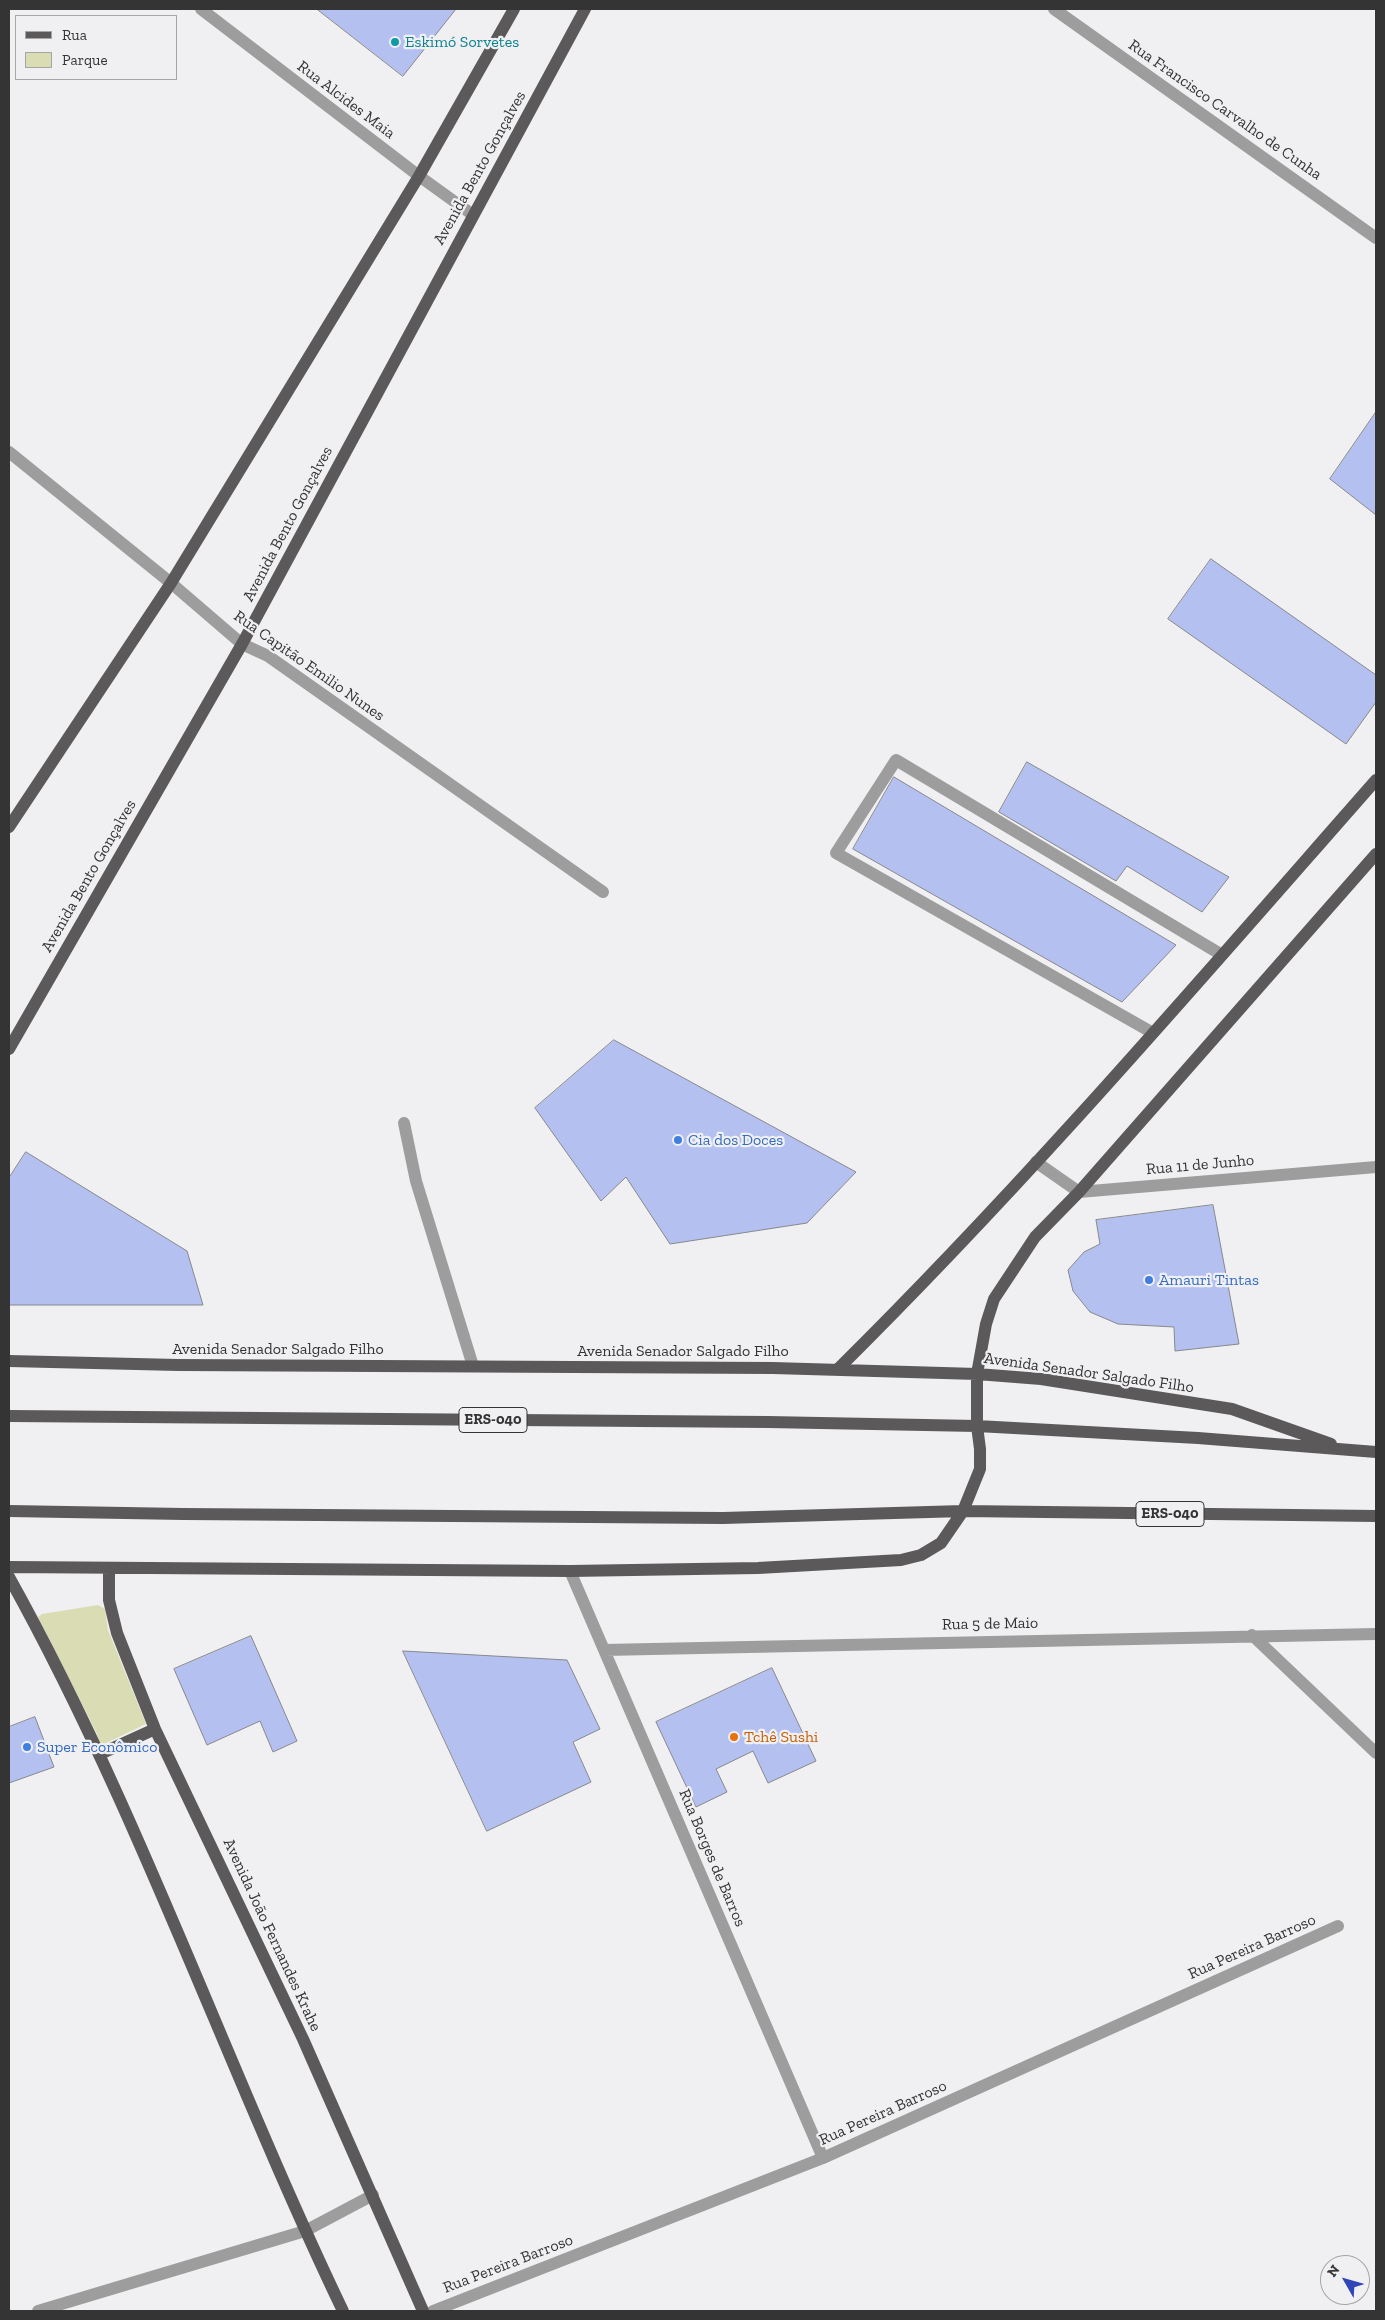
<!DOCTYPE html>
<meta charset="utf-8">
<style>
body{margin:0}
#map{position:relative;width:1385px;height:2320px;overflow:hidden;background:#f0f0f3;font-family:"Zilla Slab",serif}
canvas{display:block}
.frame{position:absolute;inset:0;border:10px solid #343435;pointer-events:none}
.legend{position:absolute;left:15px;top:15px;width:162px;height:65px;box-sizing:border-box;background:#f0f0f3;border:1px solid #a5a5a7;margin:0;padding:6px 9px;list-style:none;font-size:15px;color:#343435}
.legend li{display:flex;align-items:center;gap:10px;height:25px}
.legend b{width:25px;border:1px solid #a5a5a7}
.north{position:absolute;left:1320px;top:2255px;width:50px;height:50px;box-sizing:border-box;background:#f0f0f3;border:1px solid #a5a5a7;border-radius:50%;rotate:308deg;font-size:14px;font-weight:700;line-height:20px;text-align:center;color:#343435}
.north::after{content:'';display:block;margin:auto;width:18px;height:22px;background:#3046b7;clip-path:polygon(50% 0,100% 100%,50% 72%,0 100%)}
</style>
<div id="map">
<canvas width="1385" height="2320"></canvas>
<div class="frame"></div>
<ul class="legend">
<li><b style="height:6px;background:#5c595a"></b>Rua</li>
<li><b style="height:14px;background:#daddb3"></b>Parque</li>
</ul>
<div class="north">N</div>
</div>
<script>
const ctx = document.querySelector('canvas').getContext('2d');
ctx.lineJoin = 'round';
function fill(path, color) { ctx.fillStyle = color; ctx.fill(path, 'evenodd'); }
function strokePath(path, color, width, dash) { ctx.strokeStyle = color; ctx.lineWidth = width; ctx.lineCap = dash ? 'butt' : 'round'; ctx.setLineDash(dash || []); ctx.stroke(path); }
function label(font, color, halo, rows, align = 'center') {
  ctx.font = font + ' "Zilla Slab",serif'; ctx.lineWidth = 4.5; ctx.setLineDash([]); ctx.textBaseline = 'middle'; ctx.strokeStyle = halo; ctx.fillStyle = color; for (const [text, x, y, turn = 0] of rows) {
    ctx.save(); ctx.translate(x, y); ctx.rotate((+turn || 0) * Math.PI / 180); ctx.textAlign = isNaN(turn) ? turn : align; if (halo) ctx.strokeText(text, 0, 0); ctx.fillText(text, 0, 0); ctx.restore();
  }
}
fill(new Path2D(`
 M98 1605 105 1609 108 1630 146 1724 100 1746 97 1734 81 1702 38 1617 42 1614Z`), '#daddb3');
const building = new Path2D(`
 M317 9H456L403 76Z
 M1376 412V515L1330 479Z
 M1211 559 1376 675V702L1346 744 1168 619Z
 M1027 762 1229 877 1202 912 1127 866 1116 881 999 812Z
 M894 777 1176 945 1122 1002 853 849Z
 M614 1040 856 1172 807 1223 670 1244 626 1177 601 1201 535 1108Z
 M26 1152 187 1251 203 1305H9V1178Z
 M1213 1205 1239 1344 1175 1351 1174 1327 1118 1324 1090 1312 1073 1291 1068 1270 1084 1252 1100 1244 1096 1220Z
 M251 1636 297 1741 273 1752 260 1721 207 1745 174 1669Z
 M403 1651 567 1660 600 1729 573 1742 591 1782 487 1831Z
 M772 1668 816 1761 768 1783 753 1751 716 1769 727 1792 696 1807 656 1722Z
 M35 1717 54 1767 9 1783V1727Z`);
fill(building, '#b4c1f0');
strokePath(building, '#87888a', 1);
strokePath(new Path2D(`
 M201 9 419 176 473 215
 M1054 9 1376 238
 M9 452 171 583 242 644 268 656 603 892
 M1153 1033 836 853 896 760 1222 955
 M404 1123 416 1181 473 1366
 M1036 1162 1079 1192 1376 1167
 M570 1571 823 2158
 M1252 1635 1376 1753
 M604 1650 1376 1634
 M38 2311 305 2231 373 2195
 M433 2311 823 2158 1338 1926`), '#9e9d9d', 12);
strokePath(new Path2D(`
 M9 827 171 583 419 176 514 9
 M9 1049 242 644 585 9
 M9 1361 178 1365 773 1368 977 1374 1041 1379 1232 1409 1331 1444
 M838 1369C1027 1182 1201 979 1376 780
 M9 1416 768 1422 977 1426 1198 1438 1376 1452
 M9 1511 183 1514 723 1518 963 1511 1376 1516
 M9 1567 570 1571 758 1568 901 1560 921 1555 941 1543 963 1511 980 1469V1449L977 1426V1374L986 1324 994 1299 1035 1237 1079 1192 1376 854
 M109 1569V1600L117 1633 155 1729 303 2039 423 2311
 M9 1577C140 1812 227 2069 343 2311
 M100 1754 155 1729`), '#5c595a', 12);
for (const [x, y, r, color] of [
 [395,42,5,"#0f9aa8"],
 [678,1140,5,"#3f7fe0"],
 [1149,1280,5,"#3f7fe0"],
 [734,1737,5,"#e8710a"],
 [27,1747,5,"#3f7fe0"]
]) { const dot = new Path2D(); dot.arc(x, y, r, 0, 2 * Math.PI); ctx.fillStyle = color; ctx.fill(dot); strokePath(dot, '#f0f0f3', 2); }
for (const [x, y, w] of [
 [493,1420,68],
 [1170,1514,68]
]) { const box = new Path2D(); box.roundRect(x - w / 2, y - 12.5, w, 25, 4); ctx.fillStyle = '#f0f0f3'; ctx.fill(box); strokePath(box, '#343435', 1); }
label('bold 15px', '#343435', null, [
 ["ERS-040",493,1420],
 ["ERS-040",1170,1514]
]);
label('16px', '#0d838f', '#f0f0f3', [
 ["Eskimó Sorvetes",405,42]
], 'left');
label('16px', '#343435', '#f0f0f3', [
 ["Rua Alcides Maia",346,100,37],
 ["Rua Francisco Carvalho de Cunha",1225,110,35],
 ["Avenida Bento Gonçalves",480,168,-61],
 ["Avenida Bento Gonçalves",288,524,-62],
 ["Rua Capitão Emilio Nunes",309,666,35],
 ["Avenida Bento Gonçalves",89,876,-60],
 ["Rua 11 de Junho",1200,1165,-5],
 ["Avenida Senador Salgado Filho",278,1349],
 ["Avenida Senador Salgado Filho",683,1351],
 ["Avenida Senador Salgado Filho",1089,1373,8],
 ["Rua 5 de Maio",990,1624,-1],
 ["Rua Borges de Barros",712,1858,67],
 ["Avenida João Fernandes Krahe",272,1935,65],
 ["Rua Pereira Barroso",1252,1947,-24],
 ["Rua Pereira Barroso",883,2113,-24],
 ["Rua Pereira Barroso",508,2264,-21]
]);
label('16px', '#366cbe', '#f0f0f3', [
 ["Cia dos Doces",688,1140],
 ["Amauri Tintas",1159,1280],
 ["Super Econômico",37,1747]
], 'left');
label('16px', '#c56008', '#f0f0f3', [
 ["Tchê Sushi",744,1737]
], 'left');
</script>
